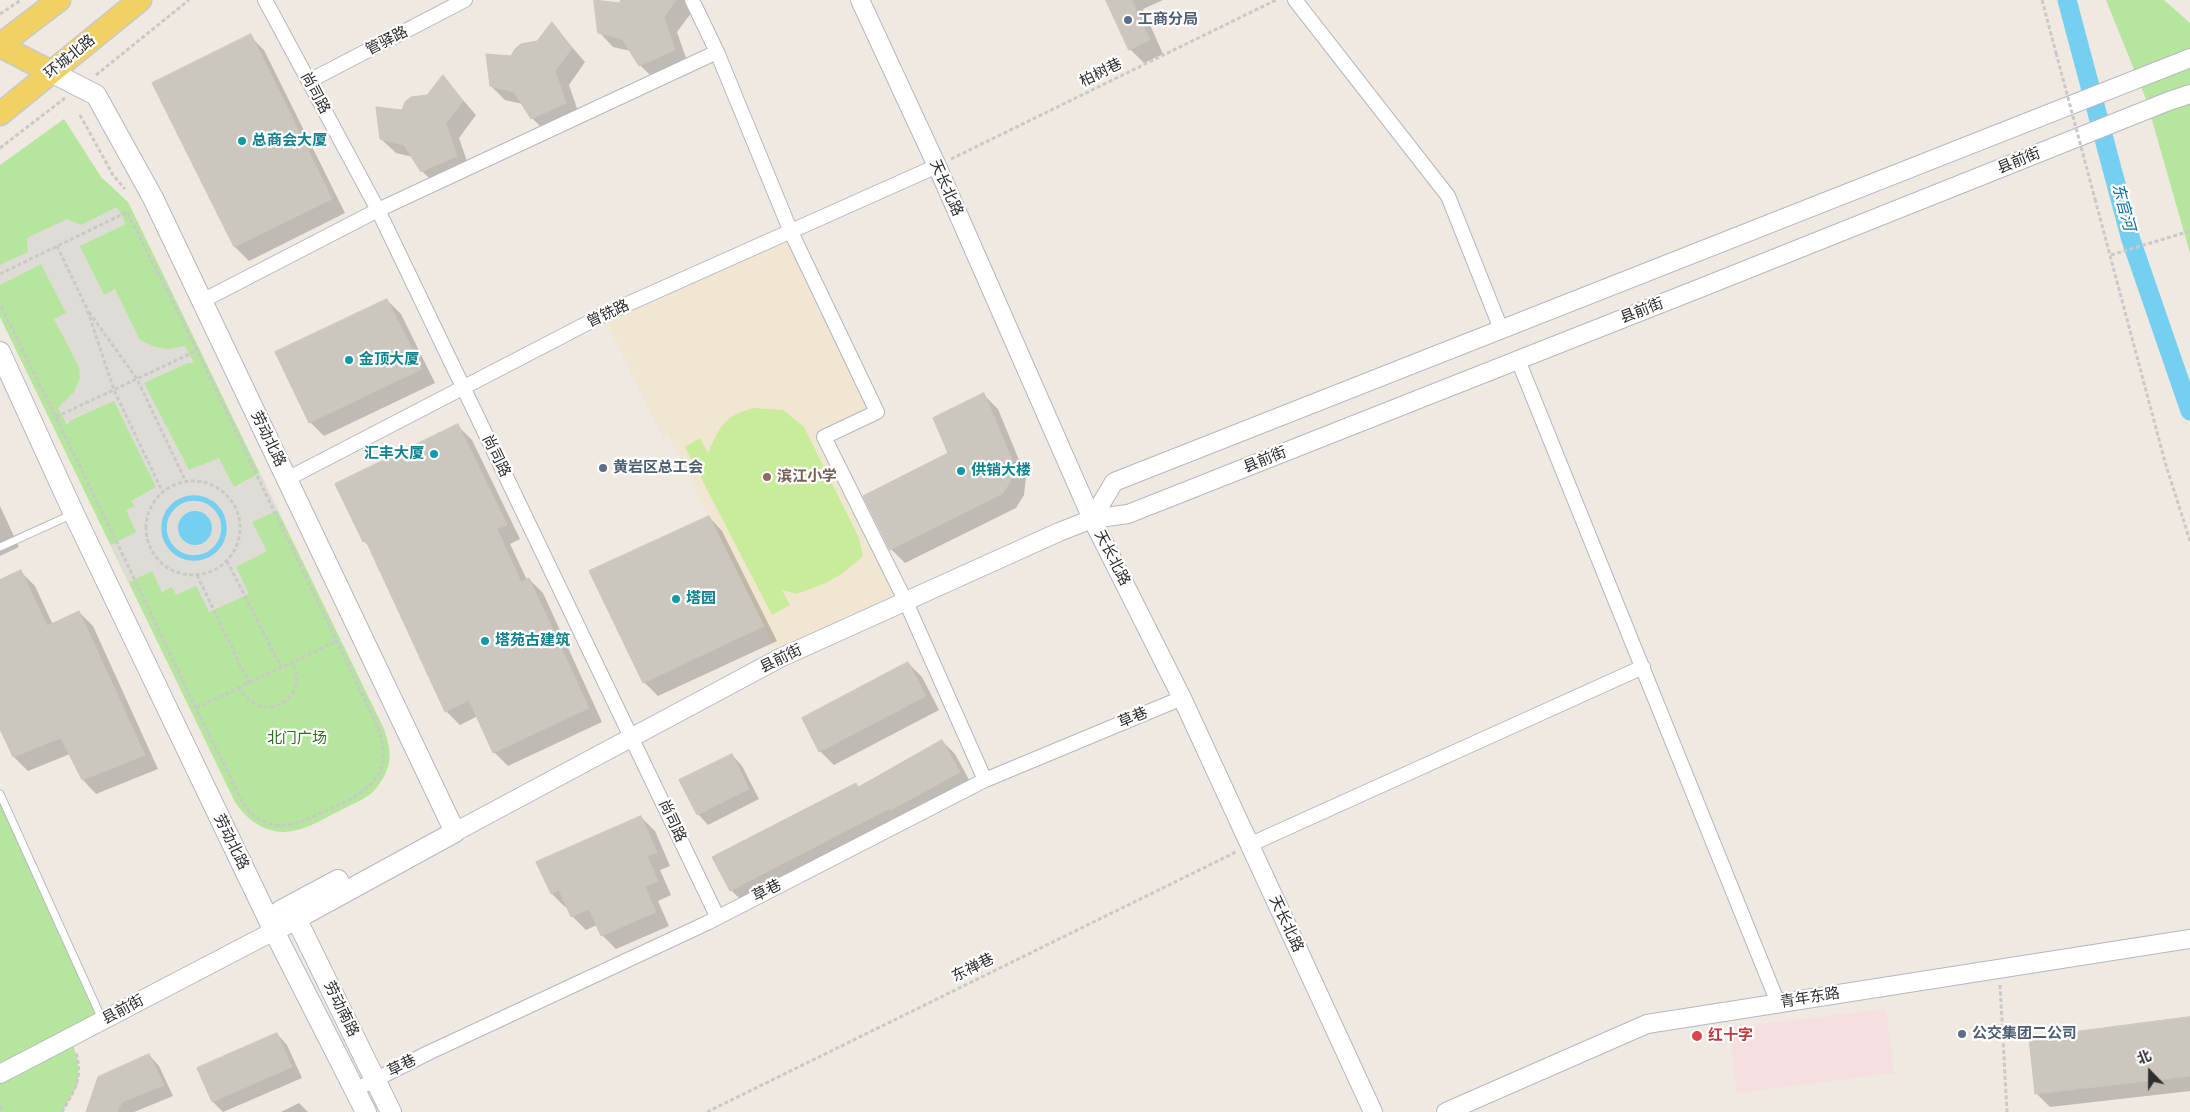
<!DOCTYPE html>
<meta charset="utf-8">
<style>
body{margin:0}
#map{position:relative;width:2190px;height:1112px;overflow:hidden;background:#efe9e1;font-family:Karla,"Noto Sans SC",sans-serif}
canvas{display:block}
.north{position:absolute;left:2125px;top:1047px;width:50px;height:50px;-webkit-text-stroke:4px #fff;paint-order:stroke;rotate:338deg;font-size:14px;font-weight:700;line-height:20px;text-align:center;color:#2e2e2e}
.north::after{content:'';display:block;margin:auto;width:18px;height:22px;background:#2e2e2e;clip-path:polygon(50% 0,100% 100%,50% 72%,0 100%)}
</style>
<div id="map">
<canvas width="2190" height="1112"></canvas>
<div class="north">北</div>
</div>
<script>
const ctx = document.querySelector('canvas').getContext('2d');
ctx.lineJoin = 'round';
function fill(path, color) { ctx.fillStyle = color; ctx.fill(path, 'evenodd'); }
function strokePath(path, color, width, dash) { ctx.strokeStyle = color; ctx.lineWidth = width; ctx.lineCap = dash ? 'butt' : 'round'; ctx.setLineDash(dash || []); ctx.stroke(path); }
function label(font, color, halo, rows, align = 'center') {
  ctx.font = font + ' Karla,"Noto Sans SC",sans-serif'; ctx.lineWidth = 4.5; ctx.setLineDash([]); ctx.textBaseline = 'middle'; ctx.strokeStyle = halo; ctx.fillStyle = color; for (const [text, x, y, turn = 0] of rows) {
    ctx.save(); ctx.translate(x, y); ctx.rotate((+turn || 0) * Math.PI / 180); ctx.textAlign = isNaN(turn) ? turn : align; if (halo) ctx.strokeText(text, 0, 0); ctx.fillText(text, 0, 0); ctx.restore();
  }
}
fill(new Path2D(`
 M791 232 877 412 824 437 906 602 780 658 668 435 663 438 603 315Z`), '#f0e6d1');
fill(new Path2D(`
 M1886 1009 1894 1073 1737 1093 1729 1028Z`), '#f5dfe0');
fill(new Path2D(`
 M2106 0H2164L2190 23V253L2146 99Z
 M64 119 101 177 128 202 384 729C388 742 392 754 388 767 385 776 377 790 369 795 362 800 353 804 345 808 322 819 296 838 270 830 254 825 244 815 235 802L0 317V165Z
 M0 794 103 1021 71 1037 78 1062V1084L62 1112H0Z`), '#b6e59e');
fill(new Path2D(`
 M753 408 783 410 804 427 859 538 863 556 843 573 826 583 797 594 782 590 790 605 772 615 685 447 700 438 708 453C721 425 723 417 753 408Z`), '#c9ec9a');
fill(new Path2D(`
 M117 207 126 224 80 246 104 295 115 289 140 340 155 347 168 349 185 346 194 363H188L144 383 189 470 219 458 234 487 260 473 278 510 252 522 267 551 236 567 249 594 209 612 196 586 176 595 172 587 162 592 152 571 129 582 111 545 136 532 126 510 134 506 131 501 156 487 114 401 71 420 67 425 58 408 74 392 80 378 79 367 54 319 66 313 41 264 0 285V265L28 252 27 238 67 219 81 225Z`), '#dfdcd8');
fill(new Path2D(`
 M178 528a17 17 0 1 1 34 0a17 17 0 1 1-34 0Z`), '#75cff0');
fill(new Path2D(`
 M623 0H687L694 9 677 32 688 64 654 79 640 65 631 51 613 47 599 32Z
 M1108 0H1163L1143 9 1163 54 1144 63 1130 49Z
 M552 24 585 62 569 85 580 117 546 132 532 118 523 104 505 100 491 86 512 58 538 43Z
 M250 36 264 50 345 213 249 261 235 247Z
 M443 77 476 115 459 138 470 170 436 185 422 171 413 157 396 153 381 139 402 111 428 96Z
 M387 300 401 314 435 383 324 436 310 422Z
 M984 395 998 409 1026 477 1024 495 1016 508 905 563 891 549Z
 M458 426 472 440 520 539 510 544 527 580 529 579 543 593 602 722 508 766 494 752 478 716 460 725 446 711 370 547 364 541Z
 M0 506 19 547 0 556Z
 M709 517 722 531 777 641 658 696 644 682Z
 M21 572 35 586 53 625 79 612 93 626 158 769 96 794 83 780 70 754 28 771 14 757 0 726V581Z
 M908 663 922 677 939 710 834 765 820 751Z
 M942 741 955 754 972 785 744 903 731 890Z
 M732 755 742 766 759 799 708 825 698 814Z
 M641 817 655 831 670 866 660 870 671 895 658 901 669 926 616 949 602 935 597 925 586 930 572 916 568 906 565 907 552 894Z
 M2190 1018V1091L2050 1107 2036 1093Z
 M277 1034 287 1045 302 1078 223 1112 213 1102Z
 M149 1055 159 1066 173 1096 134 1112H87Z
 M299 1103 308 1112H281Z`), '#0003');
strokePath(new Path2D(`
 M164 528a30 30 0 1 1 60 0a30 30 0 1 1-60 0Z`), '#75cff0', 5.5);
strokePath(new Path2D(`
 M2067 0 2131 240 2190 411`), '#75cff0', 19);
const building = new Path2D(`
 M594 0 619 3 621 0H676L664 17 675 50 639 66 622 39 598 33Z
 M1106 0H1132L1150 40 1129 50Z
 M552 22 572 48 555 71 566 103 531 119 514 92 490 86 486 54 511 56 515 49 521 44 537 41Z
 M251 34 332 199 234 247 152 83Z
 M443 75 463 101 446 124 457 156 421 172 404 145 380 139 376 107 402 110 405 102 411 97 427 95Z
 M387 299 422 369 309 423 275 352Z
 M984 393 1013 462 1011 481 1002 494 890 550 863 496 948 453 933 418Z
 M458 424 507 525 497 529 521 582 529 578 589 708 493 753 469 700 445 712 366 541 363 542 335 484Z
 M709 516 764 626 643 683 589 571Z
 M21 570 47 626 79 611 145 755 82 780 61 738 13 757 0 729V580Z
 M908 662 926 696 819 752 802 718Z
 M942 740 960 772 891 810 890 808 730 891 712 857 856 783 858 787Z
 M732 754 749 789 697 815 679 780Z
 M641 816 657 852 647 856 658 881 645 887 656 912 601 936 589 909 571 917 559 890 551 894 536 862Z
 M2190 1017V1076L2035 1094 2029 1038Z
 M277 1033 292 1067 212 1102 197 1068Z
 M149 1054 164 1085 122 1102 117 1112H86L98 1077Z`);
fill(building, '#cbc7bf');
strokePath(building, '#cbc5ba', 1);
const service = new Path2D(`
 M0 547 73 514
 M0 794 102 1019`);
const minor = new Path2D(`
 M265 0 378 210 717 916
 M692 0 717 52 791 232 877 412 824 437 906 602 985 780
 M1295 0 1448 196 1501 329
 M309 81 465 0
 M202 301 378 210 717 52
 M1518 360 1778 1003
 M287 479 603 315 937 166
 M1249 845 1643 667
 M355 1090 428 1053 707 923 985 780 1182 698`);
const tertiary = new Path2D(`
 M860 0 937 166 1092 519 1182 698 1373 1112
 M1092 519 1114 482 2190 58
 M455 832 780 658 1059 532 1092 519 1128 514 1708 285 2169 101 2190 94
 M0 1074 274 931
 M1446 1112 1647 1024 2190 939`);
const secondary = new Path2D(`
 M51 72 96 95 153 198 455 832 274 931
 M0 352 74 514 274 931 366 1112
 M290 906 391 1112
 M280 911 338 880`);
const primary = new Path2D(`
 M0 45 59 0
 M0 46 51 72
 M0 114 140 0`);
strokePath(service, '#b4b7c1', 9);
strokePath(minor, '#b4b7c1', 16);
strokePath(tertiary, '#b4b7c1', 20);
strokePath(secondary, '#b4b7c1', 22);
strokePath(primary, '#c9c9c9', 25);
strokePath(new Path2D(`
 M2042 0 2056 53
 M0 14 21 0
 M96 75 189 0
 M80 115 113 175 125 189
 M0 148 65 98
 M951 159 1276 0
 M2095 199 2165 462 2190 541
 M57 246 87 309 114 390 163 493
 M2111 255 2190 231
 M0 274 127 212 185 326 379 729C386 758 387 773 361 792 351 800 339 804 327 810 304 821 280 834 256 817 241 807 234 784 226 768 211 739 196 709 182 679 123 554 62 429 0 304
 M89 312 137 379 186 482
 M56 417 196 351
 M146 528a47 47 0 1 1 94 0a47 47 0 1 1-94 0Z
 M227 561 281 667
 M197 575 249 683
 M238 688C245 695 250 702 259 706 274 711 292 700 296 685 298 678 295 669 293 662
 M196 708 335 642
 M2000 985 2007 1112
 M0 1106 3 1112
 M62 1112C75 1089 83 1080 76 1052
 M707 1112 1236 852`), '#c9c9c9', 3, [4, 2.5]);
strokePath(service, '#fff', 7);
strokePath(minor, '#fff', 14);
strokePath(tertiary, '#fff', 18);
strokePath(secondary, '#fff', 20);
strokePath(primary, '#f2d163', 22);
strokePath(new Path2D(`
 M2056 53 2095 199`), '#c9c9c9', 3, [4, 2.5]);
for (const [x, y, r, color] of [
 [1128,20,5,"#5c6f8a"],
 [242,141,5,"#0f9aa8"],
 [349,360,5,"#0f9aa8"],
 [434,454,5,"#0f9aa8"],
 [603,468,5,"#5c6f8a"],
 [961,471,5,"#0f9aa8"],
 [767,477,5,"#8d6e63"],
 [676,599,5,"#0f9aa8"],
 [485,641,5,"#0f9aa8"],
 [1962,1034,5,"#5c6f8a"],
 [1697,1036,6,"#e0444e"]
]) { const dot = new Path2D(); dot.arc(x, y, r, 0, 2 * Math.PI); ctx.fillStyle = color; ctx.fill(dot); strokePath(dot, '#fff', 2); }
label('bold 15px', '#4e5e75', '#fff', [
 ["工商分局",1138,20],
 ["黄岩区总工会",613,468],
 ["公交集团二公司",1972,1034]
], 'left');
label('15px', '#2e2e2e', '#fff', [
 ["管驿路",387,41,-27],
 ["环城北路",70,57,-39],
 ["柏树巷",1101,73,-26],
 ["尚司路",315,93,62],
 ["县前街",2019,161,-22],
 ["天长北路",946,188,66],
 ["县前街",1642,311,-21],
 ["曾铣路",608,314,-25],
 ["劳动北路",268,439,64],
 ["尚司路",496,456,64],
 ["县前街",1265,460,-22],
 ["天长北路",1112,558,63],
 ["县前街",781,659,-26],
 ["草巷",1133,718,-23],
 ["尚司路",672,821,65],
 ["劳动北路",231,842,64],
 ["草巷",767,891,-27],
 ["天长北路",1286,924,65],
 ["东禅巷",973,968,-26],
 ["青年东路",1810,998,-9],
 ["劳动南路",341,1009,64],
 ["县前街",123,1010,-28],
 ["草巷",402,1066,-26]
]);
label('bold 15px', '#0d838f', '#fff', [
 ["总商会大厦",252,141],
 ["金顶大厦",359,360],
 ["汇丰大厦",424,454,"right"],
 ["供销大楼",971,471],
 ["塔园",686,599],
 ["塔苑古建筑",495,641]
], 'left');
label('bold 15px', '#785e54', '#fff', [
 ["滨江小学",777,477]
], 'left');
label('15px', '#2c6e1b', '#fff', [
 ["北门广场",297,739]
]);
label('bold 15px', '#be3a42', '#fff', [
 ["红十字",1708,1036]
], 'left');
label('italic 16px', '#0d6fa3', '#fff', [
 ["东官河",2123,207,75]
]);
</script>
